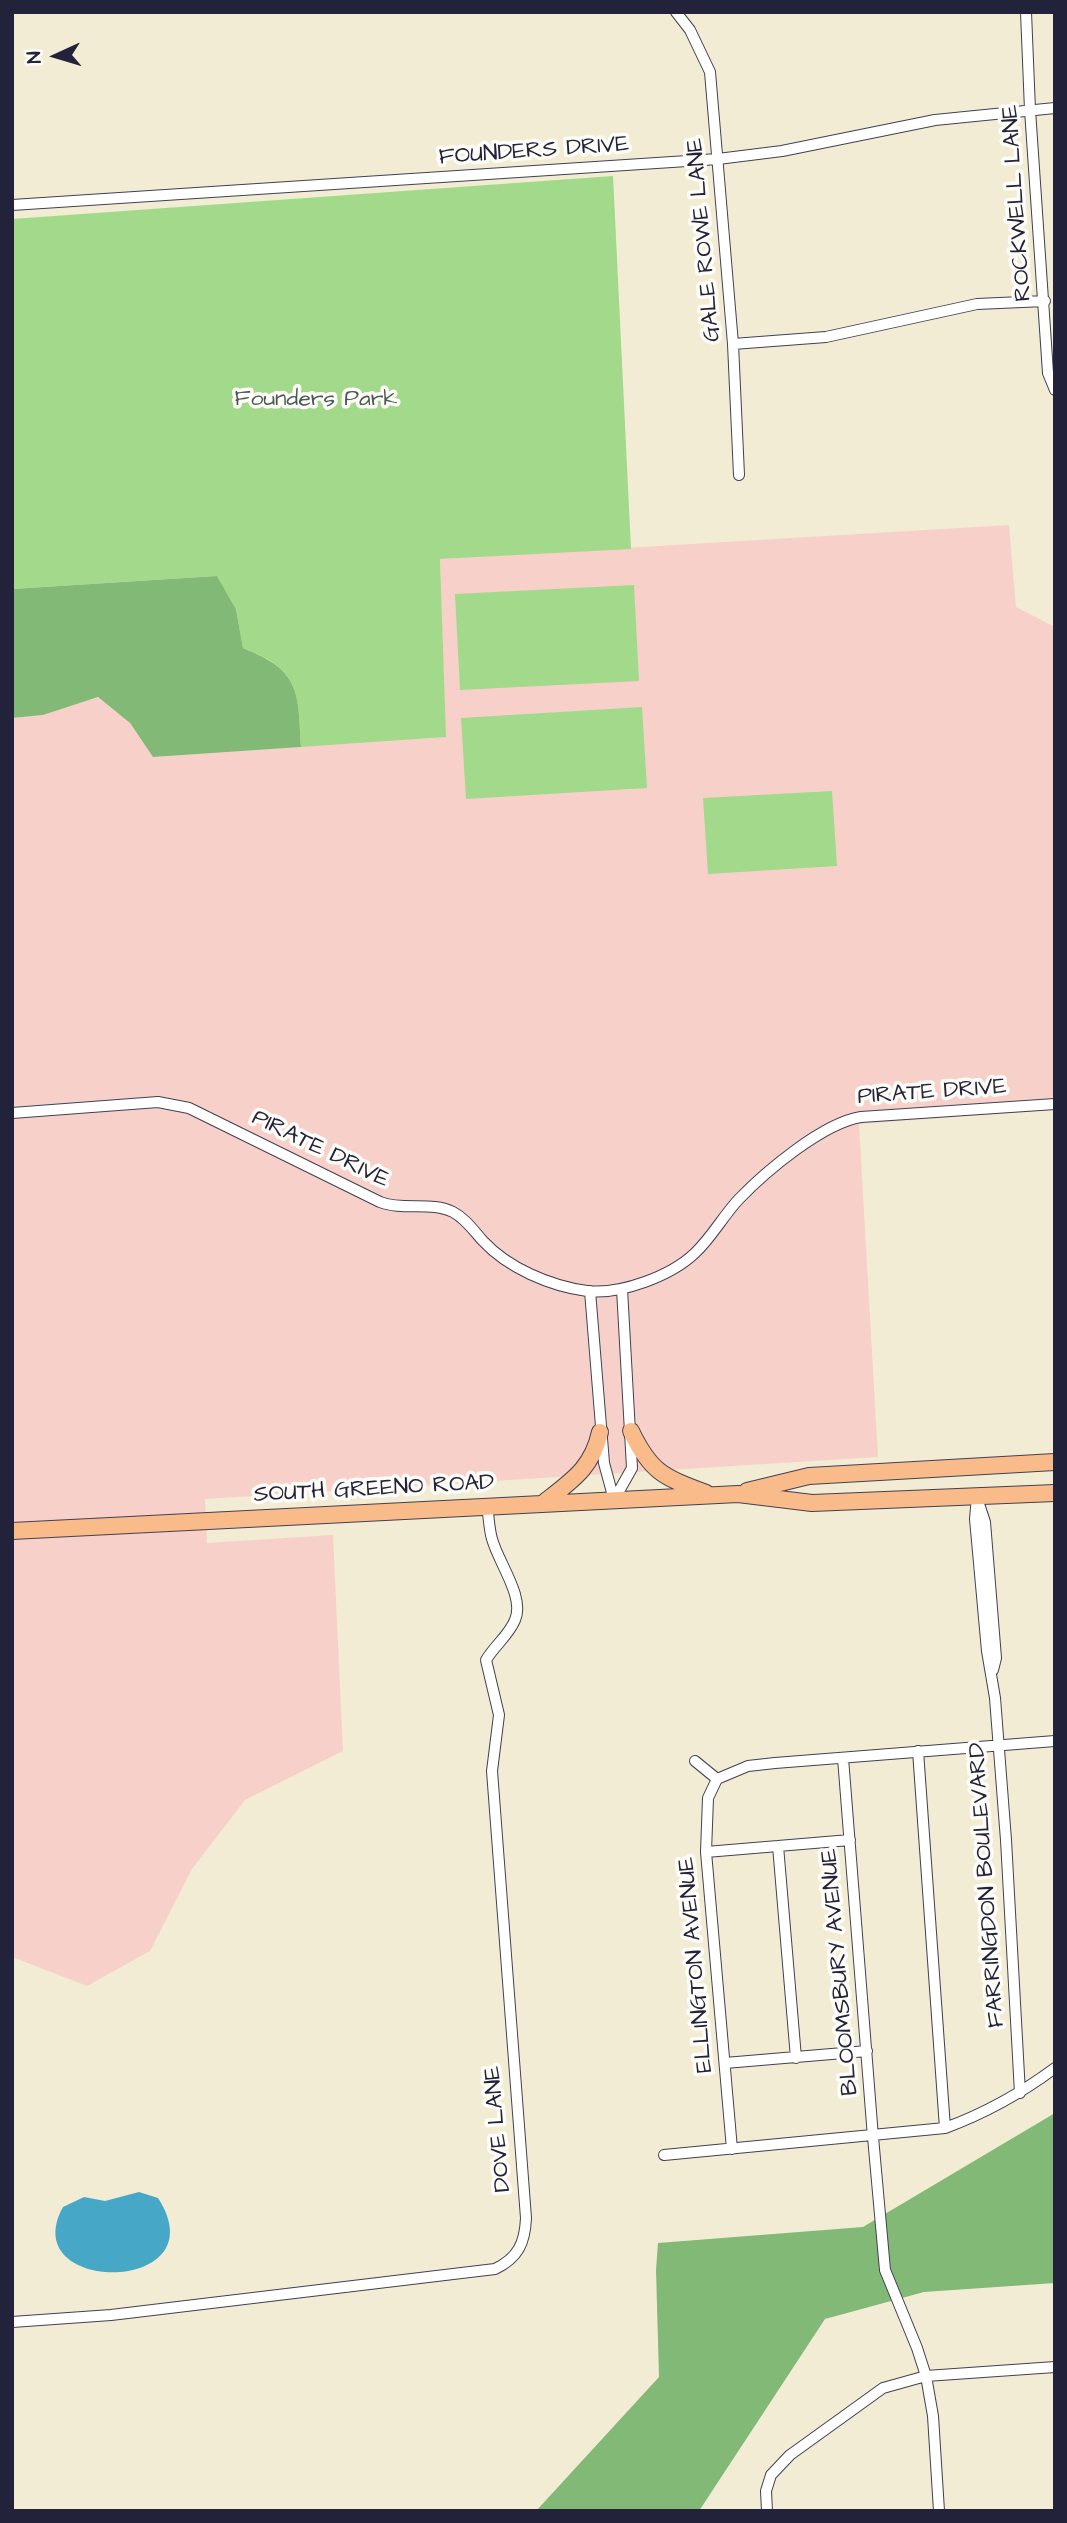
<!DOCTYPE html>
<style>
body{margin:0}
#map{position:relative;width:1067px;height:2523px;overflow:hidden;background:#f2ecd5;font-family:"Architects Daughter",sans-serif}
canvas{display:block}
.frame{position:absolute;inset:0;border:14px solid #22223b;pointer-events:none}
.north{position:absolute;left:21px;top:21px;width:70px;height:70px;-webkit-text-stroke:5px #fdfcf7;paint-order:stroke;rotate:266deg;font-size:19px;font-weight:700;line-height:28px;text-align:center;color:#22223b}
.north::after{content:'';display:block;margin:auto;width:24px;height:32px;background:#22223b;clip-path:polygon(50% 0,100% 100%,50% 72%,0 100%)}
</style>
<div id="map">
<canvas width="1067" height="2523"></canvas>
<div class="frame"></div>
<div class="north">N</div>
</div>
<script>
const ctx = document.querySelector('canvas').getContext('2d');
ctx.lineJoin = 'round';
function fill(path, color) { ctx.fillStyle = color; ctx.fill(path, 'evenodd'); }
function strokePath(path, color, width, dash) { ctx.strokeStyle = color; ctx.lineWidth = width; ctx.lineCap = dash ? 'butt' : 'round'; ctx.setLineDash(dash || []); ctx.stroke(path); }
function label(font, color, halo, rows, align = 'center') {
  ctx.font = font + ' "Architects Daughter",sans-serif'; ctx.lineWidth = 7; ctx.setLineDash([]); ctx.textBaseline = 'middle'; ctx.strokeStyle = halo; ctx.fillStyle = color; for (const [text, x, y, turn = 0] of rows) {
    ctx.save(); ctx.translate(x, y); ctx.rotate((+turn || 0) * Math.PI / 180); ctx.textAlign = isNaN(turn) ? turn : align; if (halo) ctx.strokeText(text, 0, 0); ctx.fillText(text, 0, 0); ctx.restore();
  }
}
fill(new Path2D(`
 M1009 525 1016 607 1055 627V1110L859 1124 878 1457 205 1499 207 1543 333 1535 343 1751 245 1800 192 1869 150 1951 87 1986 12 1957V718L43 715 98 697 130 723 153 757 445 737 440 559Z`), '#f7d1c9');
fill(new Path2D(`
 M613 176 631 549 440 559 446 737 301 747C298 692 301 670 243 648L236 609 217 576 12 589V219Z
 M634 585 639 681 460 690 455 594Z
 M642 707 647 788 466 799 461 718Z
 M832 791 837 866 708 874 703 798Z`), '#a3d98a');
fill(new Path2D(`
 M217 576 236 609 243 648C301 671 298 691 301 747L153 757 130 723 98 697 43 715 12 718V589Z
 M1055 2113V2283L924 2292 825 2319 699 2511H536L659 2377 656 2270 658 2243 863 2227Z`), '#82b976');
fill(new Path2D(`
 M139 2192 158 2198C221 2295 14 2296 63 2207L84 2197 105 2201Z`), '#47a7c6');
const minor = new Path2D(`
 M676 12 690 30 710 72 733 344 739 475
 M1026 12 1030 110 1048 373 1055 390
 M12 205 718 159 782 151 935 120 1055 108
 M733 344 826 337 977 304 1045 301
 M12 1113 158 1102 189 1108 380 1202C403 1211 432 1201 453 1212 466 1219 473 1230 483 1241 508 1268 550 1286 587 1291 620 1295 671 1276 695 1253 712 1237 723 1216 739 1199 766 1171 823 1123 861 1117L1055 1104
 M590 1291 604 1463 614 1500
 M977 1497 975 1519 987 1651 995 1698 1006 1840 1020 2093
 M614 1500 632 1468 622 1289
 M979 1504 985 1522 996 1658 993 1670
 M918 1751 945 2128
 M843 1758 873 2137 885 2270 917 2348 926 2376 1055 2367
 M695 1761 717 1779
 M717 1779 708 1798 706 1852 732 2149
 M717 1779 748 1766 775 1763 1055 1741
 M778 1846 796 2058
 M706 1852 850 1840
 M725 2063 867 2051
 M664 2155 945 2128C986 2113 1020 2094 1055 2068
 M12 2322 111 2315 495 2269C518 2258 525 2243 526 2218L492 1771 499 1715 486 1660C495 1645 509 1635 515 1620 525 1597 499 1564 492 1539 489 1529 489 1517 487 1507
 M767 2511 766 2491 771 2475 790 2455 883 2388 926 2376 933 2416 939 2511`);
const primary = new Path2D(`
 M631 1431C651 1473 664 1477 706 1493
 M747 1491 809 1476 1055 1462
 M542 1504C571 1481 592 1469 600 1432
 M12 1531 738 1494 812 1503 1055 1493`);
strokePath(minor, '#414052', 12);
strokePath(primary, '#414052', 18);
strokePath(minor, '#fff', 10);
strokePath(primary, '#fabb8b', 16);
label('23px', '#22223b', '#fdfcf7', [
 ["FOUNDERS DRIVE",534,152,-4],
 ["ROCKWELL LANE",1018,203,-94],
 ["GALE ROWE LANE",705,240,-95],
 ["PIRATE DRIVE",932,1093,-4],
 ["PIRATE DRIVE",320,1150,26],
 ["SOUTH GREENO ROAD",374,1490,-3],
 ["FARRINGDON BOULEVARD",988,1885,-94],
 ["ELLINGTON AVENUE",697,1965,-95],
 ["BLOOMSBURY AVENUE",841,1972,-95],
 ["DOVE LANE",499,2129,-95]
]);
label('23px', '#495953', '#fdfcf7', [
 ["Founders Park",316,400]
]);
</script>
